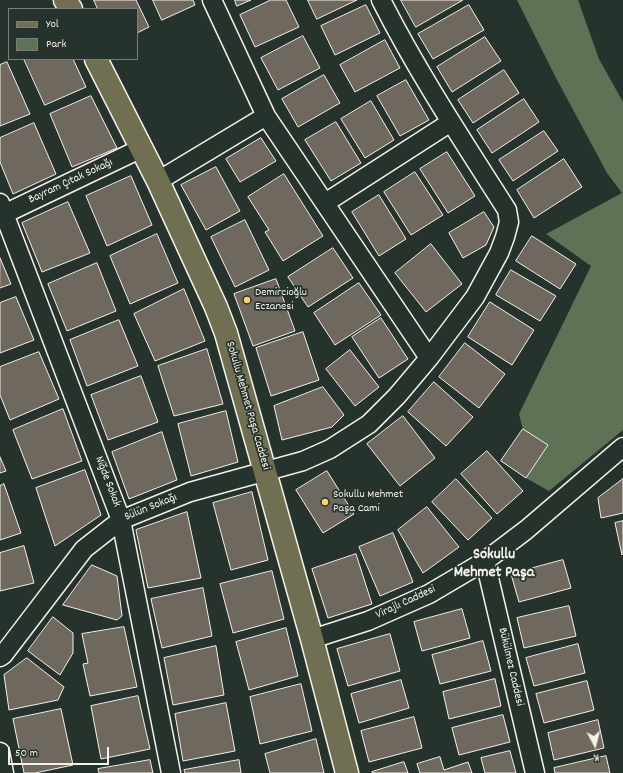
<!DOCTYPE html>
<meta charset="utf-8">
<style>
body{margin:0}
#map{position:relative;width:623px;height:773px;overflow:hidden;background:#26332d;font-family:Dekko,sans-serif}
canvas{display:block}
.legend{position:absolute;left:8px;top:8px;width:130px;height:52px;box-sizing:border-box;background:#26332d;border:1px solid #787f78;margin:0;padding:5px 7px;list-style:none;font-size:12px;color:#f4f1e8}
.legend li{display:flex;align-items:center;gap:8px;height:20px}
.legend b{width:20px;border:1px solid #787f78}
.north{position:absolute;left:575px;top:725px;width:40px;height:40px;-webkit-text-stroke:3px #26332d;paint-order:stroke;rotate:173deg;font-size:11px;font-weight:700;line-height:16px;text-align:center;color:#f4f1e8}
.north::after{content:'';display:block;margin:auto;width:14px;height:18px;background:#f4f1e8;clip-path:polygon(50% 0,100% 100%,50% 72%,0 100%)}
.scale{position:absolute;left:8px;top:747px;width:101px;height:18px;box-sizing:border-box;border:2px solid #f4f1e8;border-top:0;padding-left:5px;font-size:12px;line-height:14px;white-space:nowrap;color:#f4f1e8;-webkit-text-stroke:3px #26332d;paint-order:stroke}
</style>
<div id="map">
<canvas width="623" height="773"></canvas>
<ul class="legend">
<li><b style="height:5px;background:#716f52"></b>Yol</li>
<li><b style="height:11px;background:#5e7356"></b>Park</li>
</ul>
<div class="north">K</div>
<div class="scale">50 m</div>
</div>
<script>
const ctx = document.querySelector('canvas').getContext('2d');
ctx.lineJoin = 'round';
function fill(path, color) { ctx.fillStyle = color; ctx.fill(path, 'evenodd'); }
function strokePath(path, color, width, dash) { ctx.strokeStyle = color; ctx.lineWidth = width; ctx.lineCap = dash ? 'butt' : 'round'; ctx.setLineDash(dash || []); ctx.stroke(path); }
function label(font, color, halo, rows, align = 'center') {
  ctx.font = font + ' Dekko,sans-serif'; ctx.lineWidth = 3.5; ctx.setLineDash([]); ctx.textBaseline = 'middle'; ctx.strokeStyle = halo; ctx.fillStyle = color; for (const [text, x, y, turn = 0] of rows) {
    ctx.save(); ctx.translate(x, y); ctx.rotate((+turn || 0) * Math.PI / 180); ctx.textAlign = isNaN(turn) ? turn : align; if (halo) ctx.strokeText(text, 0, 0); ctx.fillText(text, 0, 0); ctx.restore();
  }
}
fill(new Path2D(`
 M517 0H578L599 59 623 102V430L549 491 526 478 548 445 523 429 519 414 591 266 546 234 622 193 607 173 555 76Z`), '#5e7356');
const building = new Path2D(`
 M94 0H136L149 27 137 33V9H98Z
 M153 0H193L195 5 162 20Z
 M235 0H251L237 6Z
 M271 0H286L299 27 255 47 240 15Z
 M308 0H357L317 19Z
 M401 0H463L416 27Z
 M366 5 380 33 335 55 321 26Z
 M469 5 484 30 433 59 418 34Z
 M303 36 320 68 278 90 261 58Z
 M485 37 501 61 452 92 437 67Z
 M385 40 400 68 355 92 340 65Z
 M24 59H73L86 87 45 105Z
 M7 62 30 114 0 126V65Z
 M504 70 519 93 473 123 458 100Z
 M324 75 340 103 298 127 282 99Z
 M406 80 429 120 400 136 377 96Z
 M91 96 117 148 72 167 50 114Z
 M524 99 539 122 492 153 477 130Z
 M371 101 394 140 365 158 341 119Z
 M336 122 361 163 331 181 305 140Z
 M34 123 56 174 13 194 0 162V138Z
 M544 131 558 151 513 181 499 160Z
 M261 138 276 161 240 182 226 159Z
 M447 152 475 196 448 213 420 169Z
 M564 159 582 187 534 218 517 190Z
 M216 167 240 211 206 230 181 185Z
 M415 172 443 215 411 235 384 192Z
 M284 174 323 236 283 261 265 232 269 230 248 197Z
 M131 176 152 225 107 246 86 196Z
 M379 195 406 239 379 256 352 212Z
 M68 202 90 253 42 272 22 223Z
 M484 212 494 227 486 245 463 258 449 233Z
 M245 220 269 270 235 287 211 237Z
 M157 234 178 283 130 304 110 256Z
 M532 236 576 264 560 289 516 261Z
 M431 244 462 284 426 312 395 273Z
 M333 248 353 278 308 307 288 277Z
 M0 258 11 284 0 288Z
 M97 263 116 311 67 331 48 284Z
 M511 270 556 296 540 321 496 295Z
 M276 279 295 331 253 346 234 294Z
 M359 283 381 315 335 345 314 313Z
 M184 289 205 341 155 361 134 314Z
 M16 297 34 340 0 353V303Z
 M490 302 534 330 512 365 468 337Z
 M381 318 408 359 379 378 352 337Z
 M119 320 138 366 87 386 70 340Z
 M303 332 319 380 271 396 256 348Z
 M465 343 505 374 479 408 439 377Z
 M207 349 223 404 174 416 158 366Z
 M350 350 379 387 355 406 326 369Z
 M39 352 59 399 10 420 0 395V367Z
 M141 376 158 422 108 440 91 395Z
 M434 382 473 417 446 446 408 412Z
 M323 387 344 415 332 427 282 440 274 406Z
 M63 409 82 461 32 479 13 430Z
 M226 411 238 462 191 476 178 424Z
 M403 416 435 458 400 486 367 444Z
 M523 429 548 445 526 478 501 461Z
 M162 432 177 480 129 499 112 452Z
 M487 451 523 491 497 514 461 474Z
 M0 457 6 471 0 473Z
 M85 470 101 515 55 546 36 488Z
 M327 471 354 514 323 533 296 490Z
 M456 479 492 518 468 540 432 502Z
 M623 479V513L601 518 598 498Z
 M4 484 21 533 0 540V486Z
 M252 492 268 560 231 570 213 503Z
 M427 507 459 547 423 573 398 530Z
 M187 512 201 578 148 588 136 530Z
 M623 521V554L622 555 615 523Z
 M393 533 413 582 380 596 359 547Z
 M24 546 34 583 0 591V553Z
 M356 554 372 604 328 618 312 569Z
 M563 560 571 588 519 602 511 574Z
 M92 565 117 576 122 616 117 620 63 605Z
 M272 571 284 619 233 633 220 584Z
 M203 588 212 636 162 648 151 599Z
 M569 606 576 636 524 648 517 618Z
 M462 609 470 638 422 651 414 622Z
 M53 617 73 633V653L60 675 28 651Z
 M124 627 137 687 90 696 83 664 88 663 82 634Z
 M286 628 298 676 249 690 236 642Z
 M390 634 400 671 348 686 337 649Z
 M483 641 491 671 440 684 432 655Z
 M578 644 585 673 534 686 526 658Z
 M216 646 224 695 173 705 164 658Z
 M27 658 64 687 58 700 9 710 4 675Z
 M495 679 501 706 449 719 443 692Z
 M401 680 409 708 359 723 351 694Z
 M587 681 594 710 544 723 536 694Z
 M301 684 312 731 260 744 250 697Z
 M138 696 150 749 101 759 91 706Z
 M226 703 235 751 183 761 175 714Z
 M61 709 73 765 35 773H24L13 719Z
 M503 715 510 742 459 755 452 728Z
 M414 717 422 748 369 762 361 731Z
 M598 720 604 748 554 760 548 733Z
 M316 739 324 773H270L265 754Z
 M510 751 516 773H485L481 758Z
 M606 756 610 773H555L554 768Z
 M440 757 444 770 468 762 472 773H420L417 764Z
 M150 760 153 773H99L98 769Z
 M239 760 241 773H185L184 770Z
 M404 762 408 773H372V772Z`);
fill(building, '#6f685f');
strokePath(building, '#f4f1e8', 1);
const minor = new Path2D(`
 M212 0 266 116 429 358
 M158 181 266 116
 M0 203 121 520 171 773
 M325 203 451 122
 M0 216 142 148
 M485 561 535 773
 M312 639 368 621 429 594 485 561 526 530 623 447
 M0 657 3 655 84 549 121 520 190 492 303 461 330 449 369 424 397 396 429 358 475 297 499 253 505 237 509 222 507 210C463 141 418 73 381 0
 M0 752 4 773`);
const major = new Path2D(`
 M65 0 71 9
 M96 59 158 181 216 307 226 333 312 639 347 773`);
strokePath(minor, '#f4f1e8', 21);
strokePath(major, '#f4f1e8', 25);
strokePath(minor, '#26332d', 18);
strokePath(major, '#716f52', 22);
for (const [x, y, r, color] of [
 [247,300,4,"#ffd166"],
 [325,502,4,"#ffd166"]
]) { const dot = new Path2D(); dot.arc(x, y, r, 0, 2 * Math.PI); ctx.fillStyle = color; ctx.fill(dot); strokePath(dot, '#26332d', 1.5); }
label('12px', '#f4f1e8', '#26332d', [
 ["Bayram Çıtak Sokağı",71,182,-25],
 ["Sokullu Mehmet Paşa Caddesi",247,406,74],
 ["Niğde Sokak",107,482,69],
 ["Sülün Sokağı",151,508,-22],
 ["Virajlı Caddesi",406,603,-25],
 ["Bükülmez Caddesi",510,667,77]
]);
label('12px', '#f4f1e8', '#26332d', [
 ["Demircioğlu",255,293],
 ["Eczanesi",255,307],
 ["Sokullu Mehmet",333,495],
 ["Paşa Cami",333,509]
], 'left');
label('bold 16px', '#f4f1e8', '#26332d', [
 ["Sokullu",494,556],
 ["Mehmet Paşa",494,574]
]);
</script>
